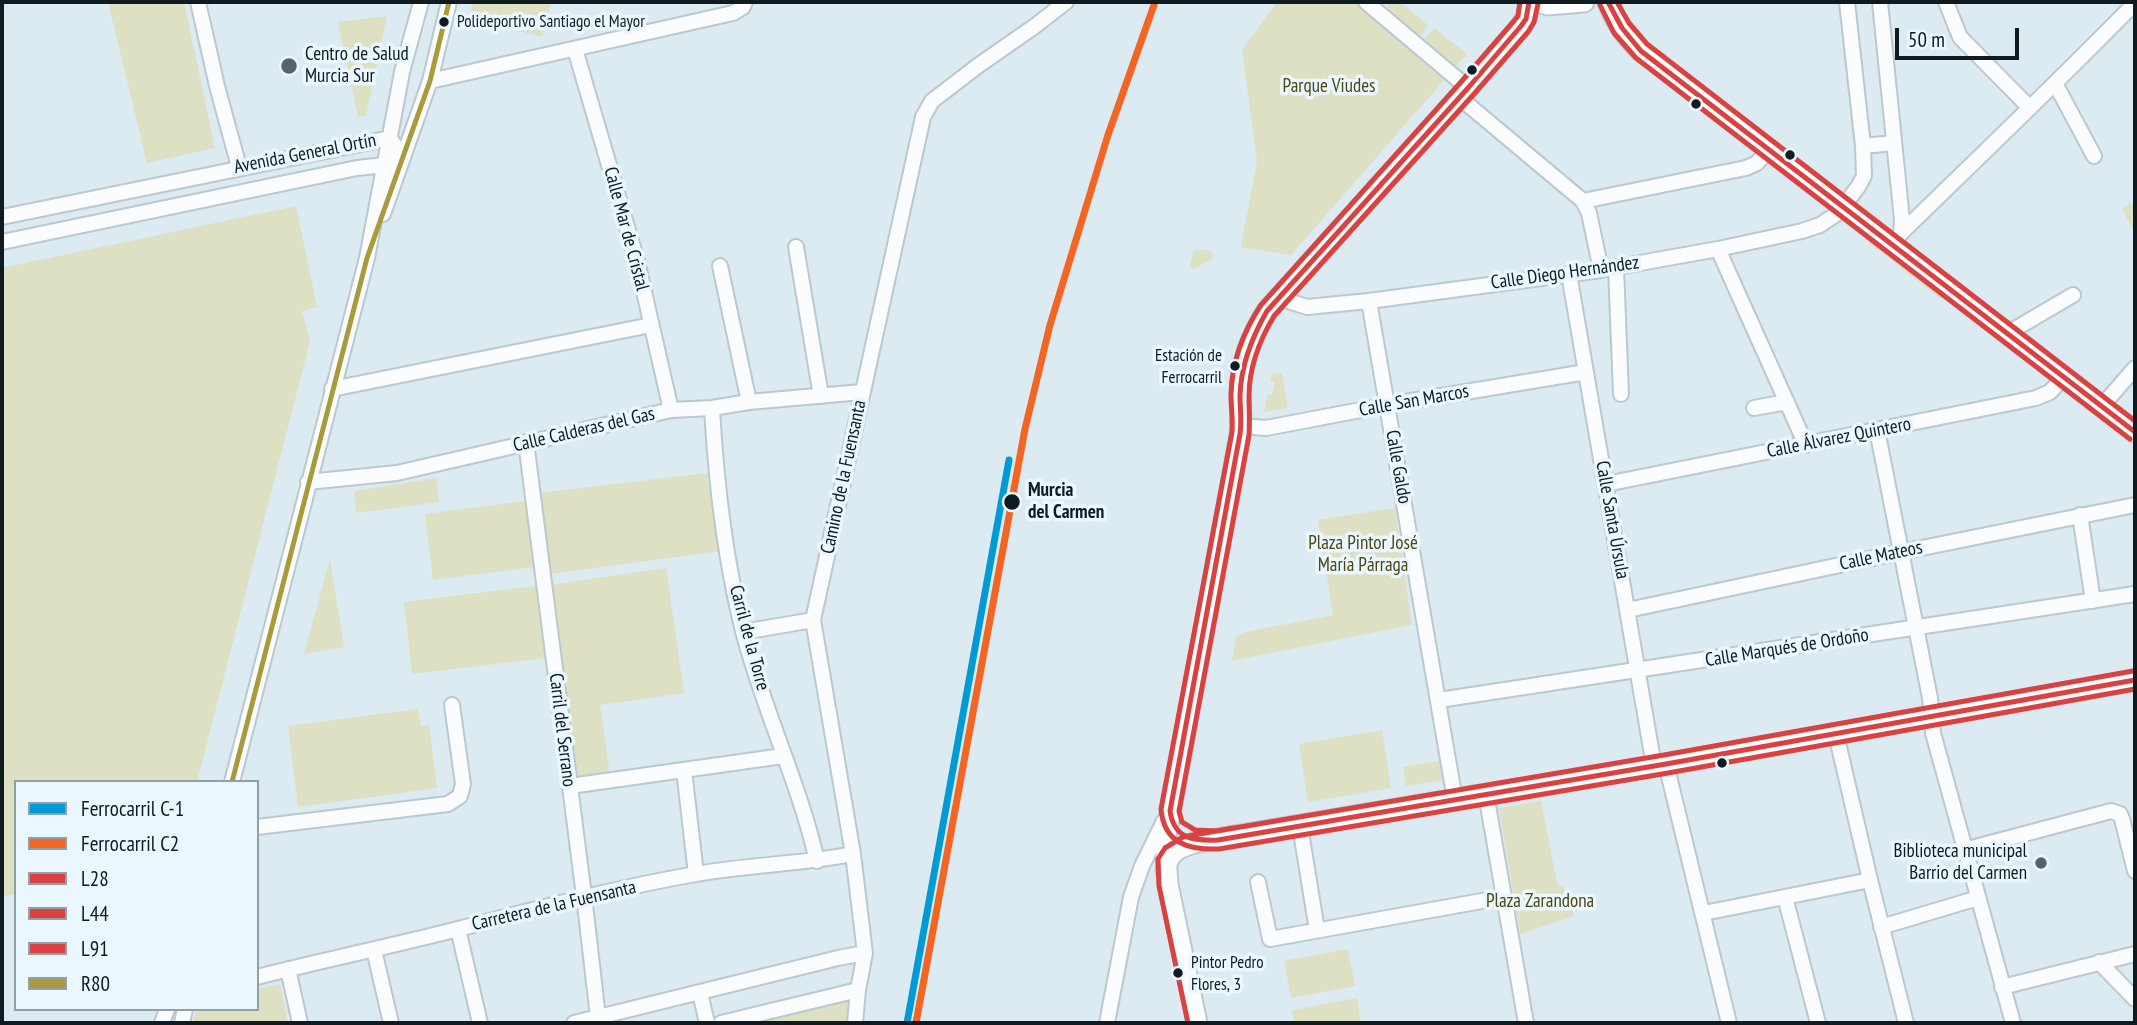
<!DOCTYPE html>
<meta charset="utf-8">
<style>
body{margin:0}
#map{position:relative;width:2137px;height:1025px;overflow:hidden;background:#dceaf2;font-family:"PT Sans Narrow",sans-serif}
canvas{display:block}
.frame{position:absolute;inset:0;border:4px solid #0f1a21;pointer-events:none}
.legend{position:absolute;left:14px;top:780px;width:245px;height:231px;box-sizing:border-box;background:#eaf7fe;border:2px solid #929fa6;margin:0;padding:9px 12px;list-style:none;font-size:21px;color:#0f1a21}
.legend li{display:flex;align-items:center;gap:14px;height:35px}
.legend b{width:35px;border:2px solid #929fa6}
.scale{position:absolute;left:1895px;top:28px;width:124px;height:32px;box-sizing:border-box;border:4px solid #0f1a21;border-top:0;padding-left:9px;font-size:21px;line-height:24px;white-space:nowrap;color:#0f1a21;-webkit-text-stroke:5px #eaf7fe;paint-order:stroke}
</style>
<div id="map">
<canvas width="2137" height="1025"></canvas>
<div class="frame"></div>
<ul class="legend">
<li><b style="height:9px;background:#009ad5"></b>Ferrocarril C-1</li>
<li><b style="height:9px;background:#f26522"></b>Ferrocarril C2</li>
<li><b style="height:9px;background:#da4241"></b>L28</li>
<li><b style="height:9px;background:#da4241"></b>L44</li>
<li><b style="height:9px;background:#da4241"></b>L91</li>
<li><b style="height:9px;background:#a89b3c"></b>R80</li>
</ul>
<div class="scale">50 m</div>
</div>
<script>
const ctx = document.querySelector('canvas').getContext('2d');
ctx.lineJoin = 'round';
function fill(path, color) { ctx.fillStyle = color; ctx.fill(path, 'evenodd'); }
function strokePath(path, color, width, dash) { ctx.strokeStyle = color; ctx.lineWidth = width; ctx.lineCap = dash ? 'butt' : 'round'; ctx.setLineDash(dash || []); ctx.stroke(path); }
function label(font, color, halo, rows, align = 'center') {
  ctx.font = font + ' "PT Sans Narrow",sans-serif'; ctx.lineWidth = 7; ctx.setLineDash([]); ctx.textBaseline = 'middle'; ctx.strokeStyle = halo; ctx.fillStyle = color; for (const [text, x, y, turn = 0] of rows) {
    ctx.save(); ctx.translate(x, y); ctx.rotate((+turn || 0) * Math.PI / 180); ctx.textAlign = isNaN(turn) ? turn : align; if (halo) ctx.strokeText(text, 0, 0); ctx.fillText(text, 0, 0); ctx.restore();
  }
}
fill(new Path2D(`
 M108 2H184L215 148 147 163Z
 M473 2H551L542 37 469 18Z
 M1277 2H1355L1444 80 1291 255 1241 247 1257 161 1242 50Z
 M1388 2H1400L1428 25 1419 38 1387 10Z
 M387 16 366 116 358 117 338 22Z
 M1434 28 1467 54 1454 68 1423 41Z
 M2135 202V234L2122 208Z
 M296 206 317 307 302 311 310 341 197 782H16V894L2 897V268Z
 M1871 240 1943 296 1941 299 1869 243Z
 M1197 249 1211 251 1213 258 1194 269 1190 266 1193 252Z
 M1272 373 1282 374 1288 408 1264 412 1268 394 1272 395 1275 382 1270 381Z
 M707 473 719 551 550 574 540 493Z
 M436 478 439 502 356 513 354 491Z
 M525 501 534 567 433 580 425 514Z
 M1395 508 1412 625 1232 661 1236 638 1245 632 1333 615 1318 520Z
 M330 559 344 647 304 654Z
 M666 568 684 693 600 705 610 774 578 778 550 585Z
 M536 586 545 658 412 674 404 602Z
 M418 709 421 726 429 725 437 788 298 807 288 726Z
 M1382 730 1391 788 1308 802 1299 744Z
 M1439 761 1443 780 1406 786 1403 767Z
 M1541 801 1557 884 1563 886 1574 916 1520 934 1499 808Z
 M1348 949 1355 986 1291 998 1284 961Z
 M280 984 288 1023H193L196 1009H257V989Z
 M858 990 855 1023H721Z
 M1357 998 1361 1023H1294L1292 1010Z`), '#dde0c2');
const street = new Path2D(`
 M198 2 217 86 239 167
 M1366 2 1468 88
 M1880 2 1902 220 1901 233
 M1946 2 1960 37 2030 108
 M575 49 637 261 671 410
 M430 81 733 13 743 7 745 2
 M2056 85 2094 156
 M1460 98 1583 201 1589 213 1601 270
 M1863 146 1894 143
 M1583 201 1746 168 1757 163 1769 149
 M383 214 430 81 449 2
 M2 217 390 138 403 158 385 165 357 168 2 242
 M1892 244 1901 233C1979 157 2059 81 2135 3
 M796 247 821 396
 M1718 249 1806 445
 M720 266 749 402
 M1616 267 1621 394
 M1569 274 1654 766
 M1279 298 1307 307 1369 301 1601 270 1718 249 1802 231 1820 225 1838 213 1858 187 1864 176 1863 146 1847 2
 M1369 301 1455 800
 M2008 333 2073 295
 M332 389 651 325
 M2102 406 2135 368
 M712 408C716 482 725 559 743 631 763 709 799 782 817 861
 M1754 408 1787 402
 M1242 426 1266 428 1387 405 1586 372
 M1877 430 1930 698 1933 733 2013 1023
 M526 442 584 896 598 1017
 M308 482 397 473 671 410 712 408 749 402 862 392
 M1606 484 2036 398 2050 392 2064 377
 M2080 515 2093 601
 M1628 610 1892 554 2135 505
 M743 632 813 620
 M1439 700 2135 594
 M1836 734 1870 880 1906 1023
 M1666 764 1729 1023
 M684 770 696 874
 M232 782 367 258 402 72 421 2
 M570 786 783 756
 M1486 794 1526 1023
 M1300 826 1317 930
 M257 827 448 804 460 796 463 784 452 705
 M1964 850 2111 811 2120 814 2122 819 2135 871
 M1258 882 1270 939 1504 897
 M1785 897 1818 1023
 M1704 913 1870 880
 M1881 927 1978 898
 M458 929 480 1023
 M374 950 391 1023
 M2099 962 2135 999
 M288 969 300 1023
 M257 977C324 960 392 946 458 929 537 909 615 888 696 874 748 865 801 864 853 854
 M2002 987 2135 954
 M700 993 707 1023
 M162 1023 167 1009
 M182 1023 185 1009
 M574 1023 838 958 865 953
 M721 1023 858 990
 M855 1023 858 990 865 953 853 854 813 620 923 117 932 101 979 65 1035 26 1066 2
 M1107 1023 1131 897 1142 866 1164 821`);
const secondary = new Path2D(`
 M1537 2 1548 5 1584 2
 M1608 2C1615 21 1626 37 1641 51L2135 432
 M1166 871C1167 851 1181 847 1198 842L1666 764 2135 680
 M1197 1023 1168 884 1165 841 1239 440C1243 422 1240 413 1240 396 1240 366 1251 336 1267 311L1468 88 1521 26 1526 19 1529 2`);
strokePath(street, '#bcc8cf', 18);
strokePath(secondary, '#bcc8cf', 23);
strokePath(street, '#fafcfd', 14);
strokePath(secondary, '#fafcfd', 19);
strokePath(new Path2D(`
 M1529 2 1526 19 1521 26 1468 88 1267 311C1252 337 1241 364 1240 395 1240 408 1242 421 1240 434L1170 811C1174 839 1193 841 1218 840L1666 764 2135 680
 M1608 2 1622 28 1641 51 2135 432`), '#da4241', 5);
strokePath(new Path2D(`
 M1520 2 1518 16 1514 21 1461 82 1261 305C1243 332 1232 362 1231 394 1231 407 1233 419 1232 432L1161 809C1164 844 1189 850 1219 849L1668 773 2135 689
 M1600 5 1614 33 1636 58 2130 439`), '#da4241', 5);
strokePath(new Path2D(`
 M1617 2 1629 23 1647 44 2135 421
 M1538 4 1534 22 1528 32 1474 94 1274 316C1259 341 1249 367 1249 396 1249 409 1250 422 1249 435L1179 811 1182 822 1195 830 1217 831 1664 755 2133 671
 M1188 1023 1159 886 1158 859 1165 848 1183 837 1233 828`), '#da4241', 5);
strokePath(new Path2D(`
 M232 782 367 258 430 81 449 2`), '#a89b3c', 5);
strokePath(new Path2D(`
 M907 1023 1009 460`), '#009ad5', 7);
strokePath(new Path2D(`
 M916 1023 1025 429 1050 325 1108 135 1154 5`), '#f26522', 7);
for (const [x, y, r, color] of [
 [444,22,6,"#0f1a21"],
 [289,66,9,"#57636a"],
 [1472,70,6,"#0f1a21"],
 [1696,104,6,"#0f1a21"],
 [1790,155,6,"#0f1a21"],
 [1235,366,6,"#0f1a21"],
 [1012,502,9,"#0f1a21"],
 [1722,763,6,"#0f1a21"],
 [2041,863,7,"#57636a"],
 [1178,973,6,"#0f1a21"]
]) { const dot = new Path2D(); dot.arc(x, y, r, 0, 2 * Math.PI); ctx.fillStyle = color; ctx.fill(dot); strokePath(dot, '#eaf7fe', 2.5); }
label('17px', '#0f1a21', '#eaf7fe', [
 ["Polideportivo Santiago el Mayor",457,22],
 ["Estación de",1222,356,"right"],
 ["Ferrocarril",1222,378,"right"],
 ["Pintor Pedro",1191,963],
 ["Flores, 3",1191,985]
], 'left');
label('19px', '#0f1a21', '#eaf7fe', [
 ["Centro de Salud",305,55],
 ["Murcia Sur",305,77],
 ["Biblioteca municipal",2027,852,"right"],
 ["Barrio del Carmen",2027,874,"right"]
], 'left');
label('19px', '#4d4712', '#eaf7fe', [
 ["Parque Viudes",1329,87],
 ["Plaza Pintor José",1363,544],
 ["María Párraga",1363,566],
 ["Plaza Zarandona",1540,902]
]);
label('19px', '#0f1a21', '#eaf7fe', [
 ["Avenida General Ortín",305,154,-11],
 ["Calle Mar de Cristal",626,229,75],
 ["Calle Diego Hernández",1565,273,-8],
 ["Calle San Marcos",1414,401,-10],
 ["Calle Calderas del Gas",584,430,-13],
 ["Calle Álvarez Quintero",1839,438,-11],
 ["Calle Galdo",1398,467,80],
 ["Camino de la Fuensanta",844,477,-78],
 ["Calle Santa Úrsula",1612,520,80],
 ["Calle Mateos",1881,556,-12],
 ["Carril de la Torre",749,638,75],
 ["Calle Marqués de Ordoño",1787,648,-9],
 ["Carril del Serrano",562,730,83],
 ["Carretera de la Fuensanta",554,906,-13]
]);
label('bold 19px', '#0f1a21', '#eaf7fe', [
 ["Murcia",1028,491],
 ["del Carmen",1028,513]
], 'left');
</script>
